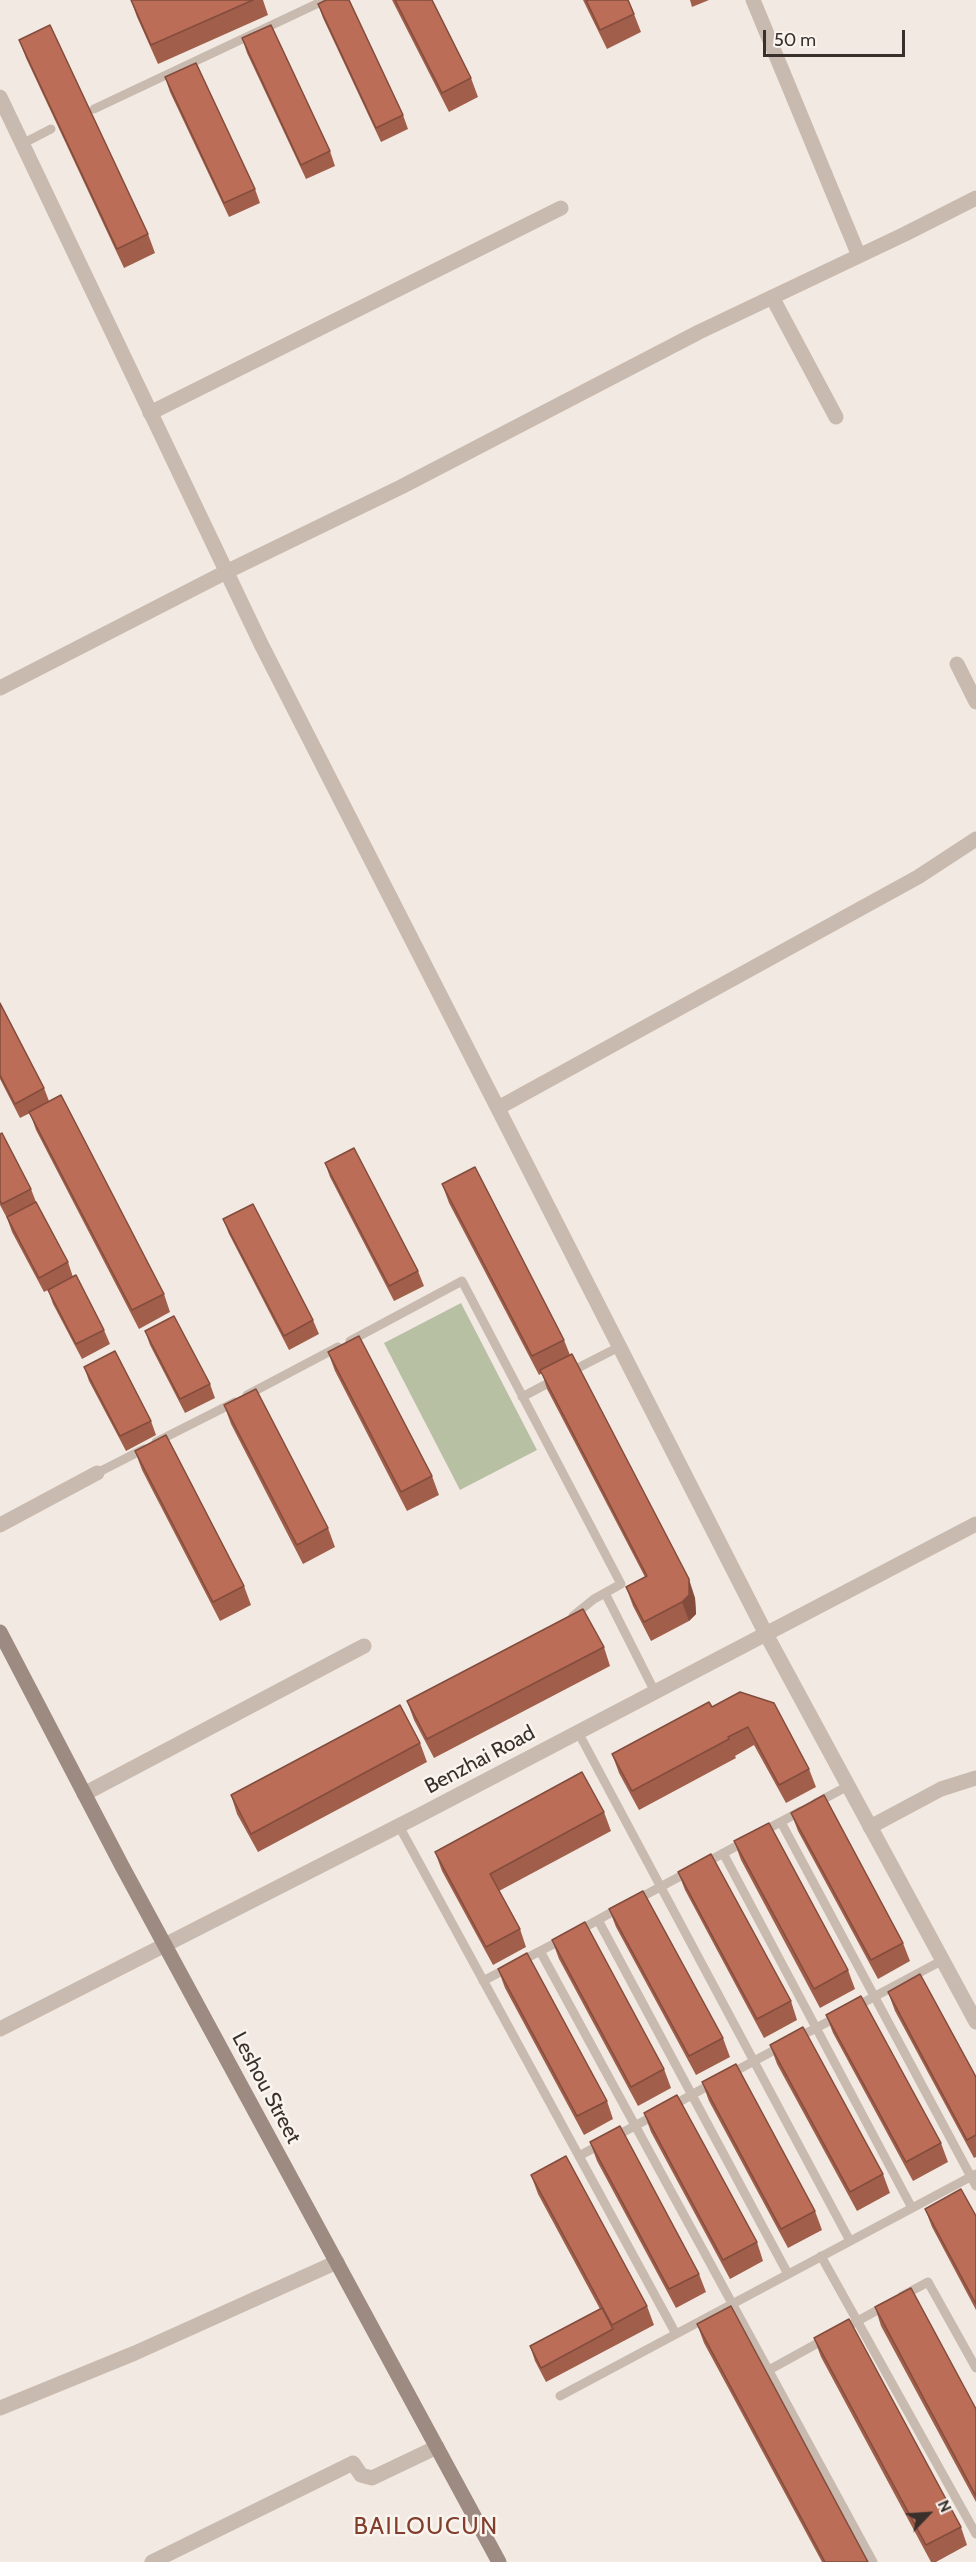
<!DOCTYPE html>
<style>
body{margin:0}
#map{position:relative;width:976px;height:2562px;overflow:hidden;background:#f2eae2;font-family:Cabin,sans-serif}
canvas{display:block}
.north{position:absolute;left:898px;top:2484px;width:60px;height:60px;-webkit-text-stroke:4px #faf4ef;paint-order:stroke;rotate:65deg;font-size:16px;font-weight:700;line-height:24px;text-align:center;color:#39302c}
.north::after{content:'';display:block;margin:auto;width:21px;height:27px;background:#39302c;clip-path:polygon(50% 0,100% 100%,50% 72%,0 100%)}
.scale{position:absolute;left:763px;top:30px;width:142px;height:27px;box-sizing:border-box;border:3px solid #39302c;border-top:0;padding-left:8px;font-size:18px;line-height:21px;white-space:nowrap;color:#39302c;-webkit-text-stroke:4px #faf4ef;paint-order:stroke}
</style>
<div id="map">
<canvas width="976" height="2562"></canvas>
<div class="north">N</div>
<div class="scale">50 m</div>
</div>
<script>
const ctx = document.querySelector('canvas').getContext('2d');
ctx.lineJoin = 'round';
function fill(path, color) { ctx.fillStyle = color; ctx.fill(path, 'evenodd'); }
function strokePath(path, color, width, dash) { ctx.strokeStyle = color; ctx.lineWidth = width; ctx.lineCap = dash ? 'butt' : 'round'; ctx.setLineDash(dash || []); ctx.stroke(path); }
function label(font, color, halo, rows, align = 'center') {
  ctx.font = font + ' Cabin,sans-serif'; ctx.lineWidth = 5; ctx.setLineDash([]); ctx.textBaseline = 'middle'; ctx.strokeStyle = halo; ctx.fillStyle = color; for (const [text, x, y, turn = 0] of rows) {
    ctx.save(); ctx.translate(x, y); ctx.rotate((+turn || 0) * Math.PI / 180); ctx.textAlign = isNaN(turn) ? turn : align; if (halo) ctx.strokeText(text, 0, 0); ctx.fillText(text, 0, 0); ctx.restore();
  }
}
fill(new Path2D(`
 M461 1303 537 1450 460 1490 384 1343Z`), '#b7c0a3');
strokePath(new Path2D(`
 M94 109 325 0
 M22 144 51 129
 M350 1341 462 1281 621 1584 594 1599 573 1616
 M568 1373 619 1347
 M247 1395 338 1347
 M522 1397 556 1379
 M156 1442 235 1402
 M97 1473 144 1449
 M605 1593 655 1692
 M578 1732 850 2241
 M816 1803 848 1786
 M781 1822 976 2186
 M399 1826 676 2334
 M760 1833 801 1811
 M723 1853 912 2208
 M705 1863 746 1841
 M636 1900 690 1871
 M598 1920 788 2274
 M578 1931 621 1907
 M540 1951 873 2562
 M483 1981 563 1939
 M855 2007 943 1960
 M797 2038 837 2017
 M728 2075 782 2046
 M670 2107 713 2083
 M579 2156 655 2115
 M821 2256 976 2534
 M902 2296 928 2282 976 2368
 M852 2324 885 2306
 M769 2370 827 2338
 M560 2396 976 2174`), '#c9baaf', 9);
strokePath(new Path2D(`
 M753 0 859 256
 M772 297 836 417
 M150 413 561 208
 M226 572 401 487 699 332 905 234 976 198
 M957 664 976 702
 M498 1108 918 877 976 839
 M0 1525 97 1473
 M84 1794 364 1646
 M870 1827 941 1789 976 1778
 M0 2408 135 2353 337 2262
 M152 2562 353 2463 361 2475 372 2478 437 2447`), '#c9baaf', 15);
strokePath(new Path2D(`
 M0 97 261 644 766 1634 976 2022
 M0 688 226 572
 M0 2029 420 1815 976 1524`), '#c9baaf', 15);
strokePath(new Path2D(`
 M0 1632 122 1866 499 2562`), '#9d8a80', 15);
fill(new Path2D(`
 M131 0H263L268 15 158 64 137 17Z
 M392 0H432L471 78 478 97 449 112Z
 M583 0H628L634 14 641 32 607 49Z
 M690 0H709L692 7Z
 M318 4 403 115 408 129 381 142 323 18Z
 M242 38 330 151 335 166 306 179 247 53Z
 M19 40 148 234 155 253 124 268 26 58Z
 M165 77 255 189 260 203 229 217 170 92Z
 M0 1003 44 1088 49 1101 164 1294 170 1312 139 1329 36 1130 30 1113 20 1118 0 1079Z
 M0 1134 31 1189 36 1202 68 1262 73 1277 44 1292 12 1232 7 1218 0 1205Z
 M325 1163 418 1271 424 1286 394 1301 330 1177Z
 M442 1184 564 1340 570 1355 695 1598 696 1614 689 1621 651 1641 633 1606 626 1587 645 1577 547 1389 542 1373 539 1375 449 1203Z
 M223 1219 313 1320 319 1334 289 1350 229 1234Z
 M48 1290 104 1330 110 1344 82 1359 53 1304Z
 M145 1331 210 1384 215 1398 185 1413 150 1345Z
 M328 1352 432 1476 439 1495 407 1511 335 1371Z
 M84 1367 151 1421 156 1435 126 1451 89 1381Z
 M224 1405 328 1528 335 1547 303 1564 231 1424Z
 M135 1451 244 1586 251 1605 220 1621 142 1470Z
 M604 1647 610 1666 434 1758 414 1720 407 1701Z
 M740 1692 809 1769 816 1787 786 1803 754 1745 735 1756 736 1758 639 1810 619 1773 612 1754 712 1707Z
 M420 1743 427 1762 258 1852 237 1814 231 1795Z
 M604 1812 611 1831 499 1891 520 1929 526 1947 493 1965 442 1871 435 1852Z
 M791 1813 903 1943 910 1961 878 1979 798 1831Z
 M734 1841 848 1970 855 1989 820 2008 741 1860Z
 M678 1872 791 2001 797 2020 764 2038 685 1890Z
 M609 1909 723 2038 730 2057 696 2075 616 1927Z
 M552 1940 664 2069 671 2088 638 2106 559 1959Z
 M498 1969 607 2101 613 2119 584 2135 505 1988Z
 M888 1992 976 2077V2157L974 2158 895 2011Z
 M826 2015 941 2143 948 2162 913 2181 833 2033Z
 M770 2045 883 2174 890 2193 857 2211 777 2064Z
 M702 2082 815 2211 822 2230 788 2248 709 2101Z
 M644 2113 757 2242 763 2261 730 2279 651 2132Z
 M590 2142 699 2274 706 2292 676 2308 597 2161Z
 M531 2175 647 2306 654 2325 546 2382 535 2361 530 2346 600 2309 538 2194Z
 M925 2209 976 2216V2310L932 2227Z
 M875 2307 976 2409V2502L881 2326Z
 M697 2324 868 2562H822L704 2343Z
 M814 2338 961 2527 967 2545 936 2562H931L821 2357Z`), '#a15e4b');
fill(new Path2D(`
 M689 1579 695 1598 696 1614 689 1621 682 1602Z`), '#834c3d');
const building = new Path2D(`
 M131 0H253L151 45Z
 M326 0H349L403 115 376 128 318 4Z
 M395 0H432L471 78 442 93Z
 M586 0H628L634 14 600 30Z
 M50 25 148 234 117 249 19 40Z
 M271 25 330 151 301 165 242 38Z
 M196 63 255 189 224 203 165 77Z
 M0 1003 44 1088 15 1104 0 1075Z
 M61 1095 164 1294 132 1310 29 1112Z
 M2 1133 31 1189 2 1204 0 1201V1134Z
 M354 1148 418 1271 389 1286 325 1163Z
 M475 1167 564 1340 532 1356 442 1184Z
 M36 1202 68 1262 39 1278 7 1217Z
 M253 1204 313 1320 284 1336 223 1219Z
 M76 1275 104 1330 76 1344 48 1290Z
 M174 1316 210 1384 180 1399 145 1331Z
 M359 1336 432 1476 401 1492 328 1352Z
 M115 1351 151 1421 120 1436 84 1367Z
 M572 1354 689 1579V1595L682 1602 644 1622 626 1587 647 1576 540 1370Z
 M256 1389 328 1528 297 1545 224 1405Z
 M166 1435 244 1586 213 1602 135 1451Z
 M583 1609 604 1647 427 1739 407 1701Z
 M740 1692 774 1703 809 1769 779 1785 748 1727 728 1737 729 1739 632 1791 612 1754 709 1702 712 1707Z
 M400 1705 420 1743 251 1834 231 1795Z
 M582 1772 604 1812 490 1874 520 1929 486 1947 435 1852Z
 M824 1795 903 1943 871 1960 791 1813Z
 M769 1823 848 1970 814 1989 734 1841Z
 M711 1854 791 2001 757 2019 678 1872Z
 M643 1891 723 2038 689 2056 609 1909Z
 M585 1922 664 2069 631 2087 552 1940Z
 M527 1953 607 2101 577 2116 498 1969Z
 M920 1974 976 2077V2135L967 2140 888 1992Z
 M861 1996 941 2143 906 2162 826 2015Z
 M803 2027 883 2174 850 2192 770 2045Z
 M736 2064 815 2211 781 2229 702 2082Z
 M677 2095 757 2242 723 2260 644 2113Z
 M620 2126 699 2274 669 2289 590 2142Z
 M566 2156 647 2306 612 2325 531 2175Z
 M961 2189 976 2216V2304L925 2209Z
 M911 2288 976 2409V2496L875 2307Z
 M731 2306 868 2562H825L697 2324Z
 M602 2308 613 2329 541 2368 530 2346Z
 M849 2319 961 2527 926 2545 814 2338Z`);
fill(building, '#bb6d57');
strokePath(building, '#834c3d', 1.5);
label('21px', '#39302c', '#faf4ef', [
 ["Benzhai Road",480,1760,-28],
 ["Leshou Street",266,2088,62]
]);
ctx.letterSpacing = '1.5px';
label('24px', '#813e2c', '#faf4ef', [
 ["BAILOUCUN",426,2527]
]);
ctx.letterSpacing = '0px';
</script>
